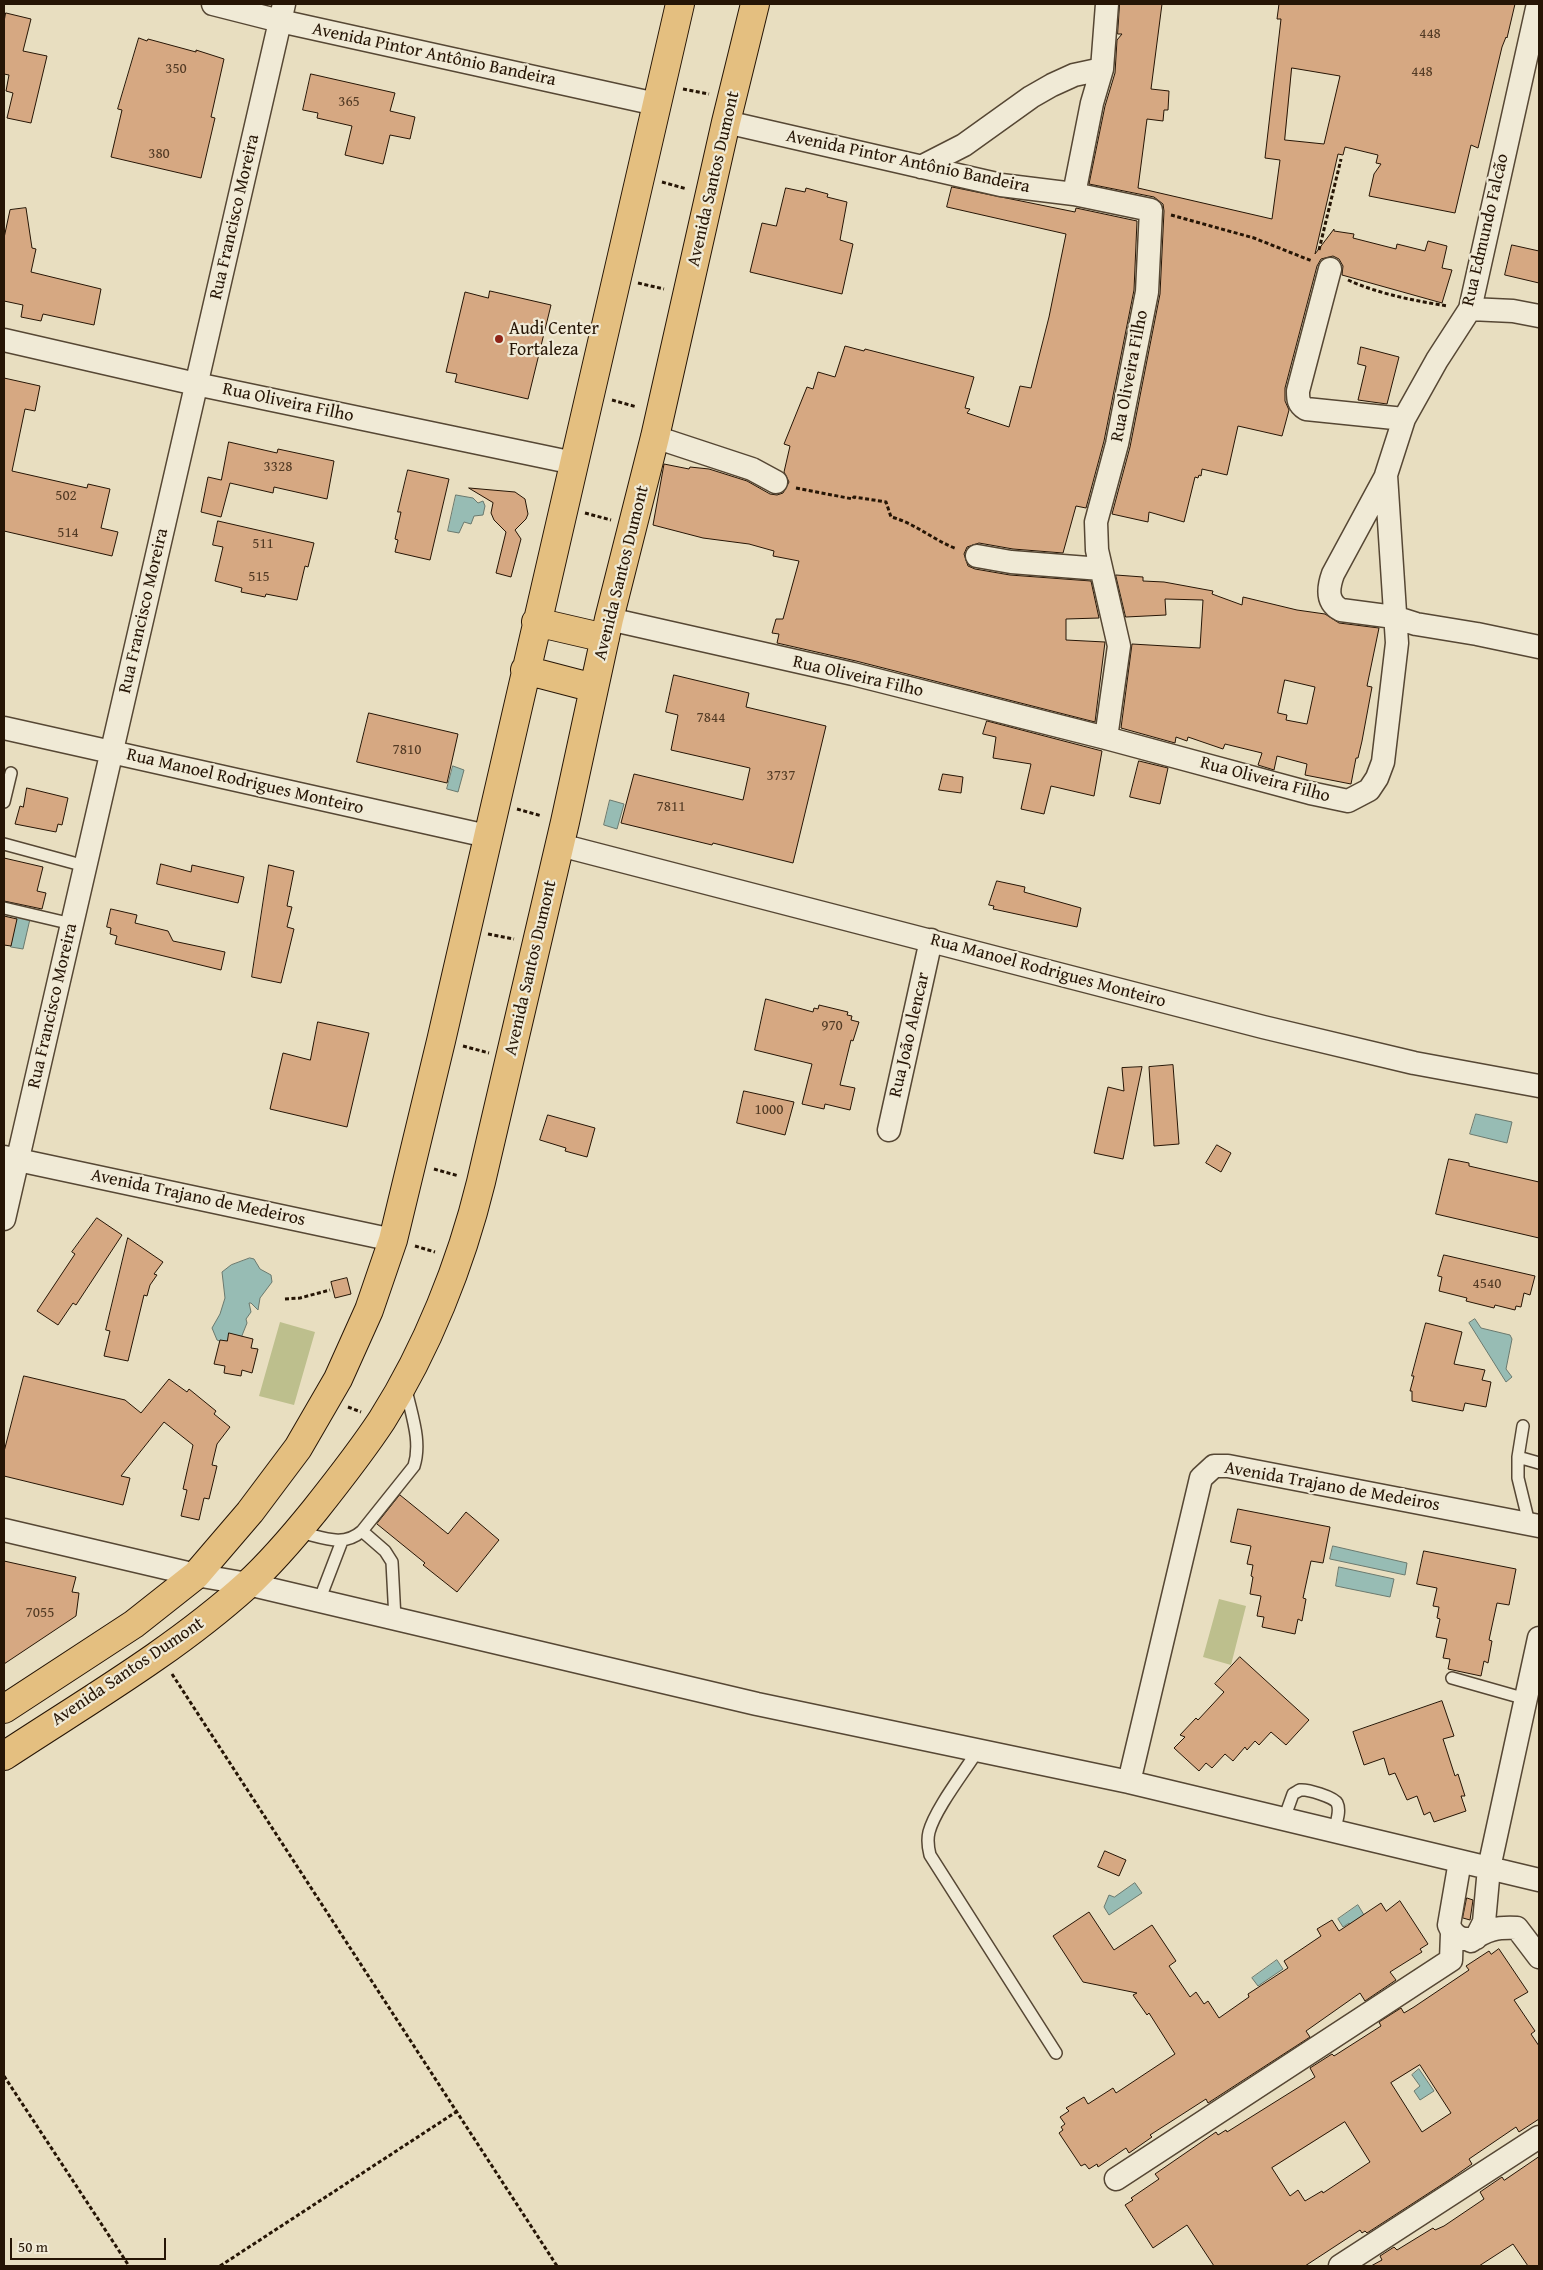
<!DOCTYPE html>
<meta charset="utf-8">
<style>
body{margin:0}
#map{position:relative;width:1543px;height:2270px;overflow:hidden;background:#e8dec0;font-family:"Gentium Book Plus",serif}
canvas{display:block}
.frame{position:absolute;inset:0;border:5px solid #261505;pointer-events:none}
.scale{position:absolute;left:10px;top:2238px;width:156px;height:22px;box-sizing:border-box;border:2px solid #261505;border-top:0;padding-left:6px;font-size:15px;line-height:18px;white-space:nowrap;color:#261505;-webkit-text-stroke:4px #f0ead6;paint-order:stroke}
</style>
<div id="map">
<canvas width="1543" height="2270"></canvas>
<div class="frame"></div>
<div class="scale">50 m</div>
</div>
<script>
const ctx = document.querySelector('canvas').getContext('2d');
ctx.lineJoin = 'round';
function fill(path, color) { ctx.fillStyle = color; ctx.fill(path, 'evenodd'); }
function strokePath(path, color, width, dash) { ctx.strokeStyle = color; ctx.lineWidth = width; ctx.lineCap = dash ? 'butt' : 'round'; ctx.setLineDash(dash || []); ctx.stroke(path); }
function label(font, color, halo, rows, align = 'center') {
  ctx.font = font + ' "Gentium Book Plus",serif'; ctx.lineWidth = 4.5; ctx.setLineDash([]); ctx.textBaseline = 'middle'; ctx.strokeStyle = halo; ctx.fillStyle = color; for (const [text, x, y, turn = 0] of rows) {
    ctx.save(); ctx.translate(x, y); ctx.rotate((+turn || 0) * Math.PI / 180); ctx.textAlign = isNaN(turn) ? turn : align; if (halo) ctx.strokeText(text, 0, 0); ctx.fillText(text, 0, 0); ctx.restore();
  }
}
fill(new Path2D(`
 M280 1322 315 1332 294 1405 259 1396Z
 M1219 1599 1246 1606 1231 1665 1203 1657Z`), '#bdbf8d');
const water = new Path2D(`
 M456 495 473 498 478 503 483 501 485 506 483 515 474 516 471 524 464 522 459 533 448 531Z
 M453 766 464 770 458 792 447 789Z
 M610 800 624 804 617 829 604 825Z
 M17 917 30 919 23 949 11 947Z
 M1476 1114 1512 1122 1507 1143 1470 1134Z
 M250 1258 254 1259 260 1269 271 1275 272 1282 260 1298 258 1310 251 1303H249L251 1312 246 1319 247 1323 241 1338 222 1342 217 1340 212 1328 220 1314 225 1298 222 1272 231 1265Z
 M1475 1319 1481 1328 1510 1335 1512 1339 1506 1369 1512 1377 1506 1382 1469 1323Z
 M1333 1546 1407 1563 1405 1575 1330 1559Z
 M1339 1567 1394 1579 1390 1597 1336 1586Z
 M1135 1883 1142 1893 1109 1915 1104 1907 1109 1895 1114 1897Z
 M1358 1905 1364 1915 1355 1930 1349 1923 1343 1927 1338 1919Z
 M1277 1960 1283 1969 1258 1986 1252 1978Z
 M1419 2069 1434 2091 1420 2100 1414 2091 1420 2086 1412 2075Z`);
fill(water, '#97bcb4');
strokePath(water, '#6a796e', 1);
const building = new Path2D(`
 M1120 4H1162L1151 89 1169 91 1168 110H1164L1163 121 1147 119 1138 188 1272 219 1280 160 1265 158 1281 19H1277L1279 4H1515L1507 38 1506 37 1502 47 1478 148 1471 145 1455 213 1369 196 1374 174 1381 164 1376 163 1378 155 1345 147 1343 155 1338 154 1315 254 1334 229V231L1354 234 1353 238 1396 249 1397 244 1425 251 1428 241 1447 246 1442 268 1452 270 1442 303 1342 275 1343 266 1339 259 1333 256 1321 259 1317 266 1285 388V401L1289 410 1282 436 1238 426 1227 475 1202 469 1201 476 1199 475 1198 478 1195 477 1184 522 1149 512 1148 522 1112 514 1130 447 1160 294 1164 211 1163 204 1154 197 1089 184 1105 106 1115 73 1117 40 1122 34H1118ZM1292 68 1340 76 1324 144 1285 140Z
 M6 13 31 19 23 51 47 56 31 123 7 118 13 93 6 91 9 75 4 74V22Z
 M139 38 147 41 148 39 196 52V50L224 59 211 117 215 118 201 178 111 157 122 110 118 109Z
 M311 74 395 93 390 111 415 117 410 139 390 135 383 164 345 155 352 126 317 118 318 113 303 110Z
 M952 187 1075 212 1076 208 1137 221 1134 290 1104 441 1086 508 1076 506 1063 553 1013 549 979 543 967 547 964 554 968 566 975 569 1010 575 1091 581 1099 618 1066 619V640L1105 642 1095 722 856 661 777 643 779 634 772 633 776 619H783L799 561 773 556 774 551 749 544 703 538 653 525 664 464 689 469 690 467 709 469 747 481 770 494 777 495 783 493 789 482 784 472 790 446 784 444 807 387 813 389 818 372 835 377 845 346 864 351 865 349 974 377 965 408 970 409 967 413 1009 427 1020 386 1031 388 1049 317 1066 234 947 207Z
 M786 188 805 192 806 188 828 194 827 197 847 202 840 240 853 244 842 294 750 272 762 223 776 226Z
 M26 208 32 248 36 249 31 272 101 289 94 325 43 314 41 321 21 317 23 305 4 301V238L10 210Z
 M1512 245 1539 251V283L1505 275Z
 M490 291 551 305 528 399 455 382 457 374 446 372 465 292 488 298Z
 M1361 347 1399 357 1387 404 1358 400 1366 366 1358 364Z
 M4 378 40 386 35 411 25 409 12 471 87 488 88 484 110 489 101 528 118 532 112 556 4 531Z
 M229 442 277 453 278 449 334 461 327 499 274 487 273 493 230 483 221 517 201 512 208 477 221 480Z
 M408 470 449 479 430 560 395 552 398 540 395 539 401 512H398Z
 M469 488 515 492 525 499 528 514 526 519 515 530 521 539 511 577 496 573 506 532 494 520 491 513 493 503Z
 M218 521 314 543 308 567 305 566 297 600 266 594 265 597 241 592 242 588 215 581 223 547 213 545Z
 M1116 575 1143 577V581L1164 582 1213 591 1212 594 1242 605 1243 597 1297 610 1325 614 1339 623 1379 628 1367 686 1372 687 1362 741 1358 758H1356L1351 784 1305 775 1307 764 1277 756 1274 770 1258 765 1262 753 1225 744 1223 749 1188 737 1187 741 1176 737 1175 743 1121 728 1132 644 1200 648 1203 600 1165 599 1166 615 1126 617ZM1285 680 1315 687 1307 724 1286 720 1287 715 1278 713Z
 M674 675 749 693 746 707 826 726 793 863 713 843 712 845 621 823 634 774 743 800 750 768 671 750 678 715 666 712Z
 M369 713 458 734 447 783 357 762Z
 M987 721 1102 751 1094 796 1051 786 1044 814 1021 809 1031 764 993 758 996 737 983 734Z
 M1139 761 1168 768 1160 804 1130 797Z
 M943 774 963 777 961 793 939 790Z
 M27 788 68 798 62 825 58 824 56 832 15 824 20 806 23 807Z
 M4 858 43 867 37 891 46 893 42 909 4 901Z
 M161 864 191 872 192 865 244 877 238 903 157 884Z
 M269 865 294 871 287 906 292 907 287 927 294 929 281 983 252 977Z
 M997 881 1025 887 1024 892 1081 908 1077 927 993 909 994 906 989 905Z
 M111 909 137 915 135 923 168 931 173 941 225 952 221 970 115 944 117 936 110 934 111 928 107 927Z
 M4 916 17 919 11 946 4 945Z
 M766 999 813 1012 814 1008 818 1009 819 1005 848 1012 847 1015 852 1016 851 1020 859 1022 853 1041 851 1040 840 1085 855 1088 850 1110 825 1104 824 1109 802 1104 812 1064 755 1050Z
 M318 1022 369 1033 347 1127 270 1109 283 1053 310 1060Z
 M1173 1065 1179 1144 1154 1146 1149 1067Z
 M1142 1067 1123 1159 1094 1153 1108 1087 1124 1091 1122 1068Z
 M744 1091 794 1102 785 1135 737 1123Z
 M548 1115 595 1128 587 1157 565 1151 566 1148 540 1140Z
 M1217 1145 1231 1153 1221 1172 1206 1163Z
 M1449 1159 1469 1163V1166L1539 1182V1238L1436 1214Z
 M97 1218 122 1235 76 1305 73 1303 58 1325 37 1311 75 1254 72 1252Z
 M128 1238 163 1262 154 1274 157 1275 150 1285 147 1296 144 1295 128 1361 104 1356 110 1331 106 1330Z
 M1444 1255 1535 1276 1530 1295 1524 1293 1521 1307 1516 1306 1515 1310 1495 1305 1494 1308 1466 1301 1467 1298 1439 1291 1442 1277 1438 1276Z
 M347 1278 351 1294 335 1298 331 1282Z
 M1426 1323 1462 1332 1454 1364 1485 1370 1482 1380 1491 1382 1486 1407 1465 1403 1463 1411 1412 1401V1391H1410L1414 1376H1412Z
 M229 1333 253 1339 251 1348 258 1349 252 1373 242 1370 241 1376 224 1373 225 1366 214 1364 220 1340 227 1341Z
 M24 1376 125 1400 141 1413 169 1379 187 1392 189 1389 216 1411 214 1414 230 1427 217 1444 212 1465 217 1466 209 1499 204 1498 199 1520 181 1516 187 1490 183 1489 193 1445 164 1422 121 1476 130 1478 123 1505 4 1476V1452Z
 M400 1495 448 1534 466 1512 499 1540 457 1592 423 1565 425 1563 377 1524Z
 M1238 1509 1330 1527 1323 1563 1311 1561 1303 1598 1306 1599 1302 1621 1298 1619 1295 1634 1262 1627 1264 1617 1257 1616 1261 1596 1250 1594 1253 1577 1251 1576 1253 1565 1247 1564 1251 1546 1231 1542Z
 M1424 1551 1516 1569 1509 1605 1497 1603 1489 1640 1492 1641 1488 1663 1484 1661 1481 1676 1448 1669 1450 1659 1443 1658 1447 1639 1436 1637 1440 1619 1437 1618 1439 1607 1433 1606 1437 1588 1417 1584Z
 M4 1561 76 1577 72 1592 79 1593 76 1616 4 1664Z
 M1240 1657 1309 1720 1286 1745 1271 1732 1259 1745 1255 1741 1247 1750 1245 1747 1233 1761 1225 1754 1212 1768 1206 1763 1199 1771 1174 1748 1185 1737 1180 1735 1196 1718 1198 1720 1224 1692 1215 1684Z
 M1442 1701 1454 1736 1443 1739 1455 1776 1458 1774 1465 1796H1461L1466 1811 1434 1822 1430 1812 1424 1815 1417 1796 1407 1800 1395 1773 1389 1775 1384 1758 1364 1765 1353 1732Z
 M1105 1851 1126 1860 1119 1876 1098 1867Z
 M1467 1898 1473 1900 1470 1920 1463 1918Z
 M1400 1901 1428 1944 1420 1949 1422 1952 1390 1972 1396 1980 1365 2001 1360 1993 1306 2031 1310 2037 1208 2103 1206 2099 1150 2135 1152 2137 1129 2153 1126 2148 1098 2167 1097 2164 1089 2169 1085 2164 1081 2166 1059 2133 1063 2130 1061 2127 1065 2124 1060 2117 1069 2111 1066 2108 1084 2097 1088 2104 1113 2088 1116 2093 1175 2054 1149 2013 1147 2015 1133 1995 1137 1993 1083 1982 1053 1936 1089 1912 1114 1950 1152 1925 1176 1961 1169 1966 1190 1997 1196 1992 1204 2004 1208 2001 1219 2018 1249 1997 1248 1994 1288 1968 1284 1961 1321 1936 1317 1929 1332 1920 1339 1931 1381 1903 1386 1911Z
 M1499 1949 1528 1992 1514 2000 1535 2031 1531 2034 1539 2046V2119L1519 2132 1516 2127 1469 2159 1472 2164 1449 2180 1367 2233 1365 2231 1362 2233 1360 2230 1305 2266H1214L1187 2225 1153 2248 1125 2205 1133 2200 1131 2198 1159 2179 1155 2174 1216 2132 1218 2135 1226 2130 1227 2132 1315 2077 1310 2068 1332 2054 1334 2056 1381 2026 1379 2022 1401 2008 1404 2013 1414 2007 1469 1970 1466 1966 1489 1951 1491 1954ZM1420 2065 1451 2113 1422 2132 1391 2083ZM1345 2122 1370 2162 1323 2193 1322 2191 1305 2201 1298 2190 1290 2196 1272 2168Z
 M1539 2157V2266H1528L1513 2244 1479 2266H1371L1382 2260 1380 2256 1394 2247 1397 2250 1433 2228 1435 2230 1444 2226 1484 2199 1480 2192 1502 2177 1504 2180Z`);
fill(building, '#d6a882');
strokePath(building, '#261505', 1);
const service = new Path2D(`
 M4 802 11 773
 M4 844 85 866
 M4 908 72 924
 M1523 1426 1518 1457V1478L1529 1523
 M1518 1457 1539 1463
 M362 1531 385 1551 392 1562 395 1619
 M299 1532C322 1537 343 1548 362 1531L414 1466C422 1441 411 1414 406 1389
 M319 1601 342 1541
 M1452 1678 1526 1699
 M978 1750C965 1771 935 1809 929 1832 927 1840 928 1847 930 1855L1056 2053
 M1284 1819 1293 1794C1295 1793 1298 1791 1300 1790 1307 1789 1334 1797 1337 1803 1341 1811 1336 1823 1334 1831`);
const minor = new Path2D(`
 M213 4 280 21 656 104
 M726 122 1001 185 1074 194 1151 210 1147 292 1117 444 1096 522 1097 550 1119 646 1106 738
 M921 167 964 145 1031 97 1052 85 1074 75 1102 69
 M1074 194 1092 103 1102 69 1107 4
 M1330 269 1298 391C1298 399 1298 404 1306 409L1404 419
 M1470 309 1513 311 1539 316
 M4 340 196 384 574 463
 M655 437 752 469 776 482
 M1386 476 1333 574C1328 588 1326 602 1341 610L1394 617 1416 624 1477 634 1539 647
 M977 556 1011 562 1101 569
 M609 619 853 674 1106 738 1310 793 1348 801 1369 790 1377 778 1383 762 1397 643 1386 475 1404 419 1437 360 1470 309 1538 4
 M4 728 487 836
 M560 845 1263 1027 1414 1063 1539 1086
 M889 1130 931 940
 M4 1157 393 1240
 M4 1219 284 4
 M4 1530 196 1575 248 1584 757 1704 1129 1782 1539 1880
 M1129 1782 1201 1478 1214 1466H1228L1539 1526
 M1460 1861 1449 1925C1454 1938 1463 1941 1476 1938L1484 1922 1489 1868 1539 1638
 M1471 1941C1486 1929 1498 1927 1517 1928L1539 1957
 M1116 2179 1451 1960 1452 1933
 M1340 2266 1539 2137`);
const primary = new Path2D(`
 M536 622 605 638
 M525 670 594 688
 M4 1709 134 1624 196 1575 250 1512 298 1448 338 1379 369 1310 393 1240 441 1041 680 4
 M4 1756C86 1702 174 1651 247 1585 272 1562 294 1536 315 1510 338 1481 361 1452 382 1420 427 1349 461 1264 481 1182L565 822 609 619 655 437 726 122 755 4`);
strokePath(service, '#564734', 14);
strokePath(minor, '#564734', 25);
strokePath(primary, '#261505', 30);
strokePath(new Path2D(`
 M683 89 709 94
 M662 182 687 189
 M1171 215 1254 238 1312 261
 M1319 250 1341 159
 M1348 280C1379 294 1415 301 1448 306
 M638 283 664 289
 M612 400 637 407
 M796 488 853 499 854 497 886 502 891 517C915 523 933 540 957 549
 M585 513 611 520
 M517 809 542 816
 M488 934 514 939
 M463 1046 489 1053
 M434 1169 459 1176
 M415 1246 435 1252
 M285 1299 300 1298 330 1290
 M348 1407 361 1412
 M172 1674 557 2266
 M4 2076 129 2266
 M220 2266 456 2112`), '#261505', 3, [4, 2.5]);
strokePath(service, '#f0ead6', 11);
strokePath(minor, '#f0ead6', 22);
strokePath(primary, '#e4bf80', 28);
for (const [x, y, r, color] of [
 [499,339,5,"#8f2418"]
]) { const dot = new Path2D(); dot.arc(x, y, r, 0, 2 * Math.PI); ctx.fillStyle = color; ctx.fill(dot); strokePath(dot, '#f0ead6', 2); }
label('15px', '#523a24', null, [
 ["448",1430,34],
 ["350",176,69],
 ["448",1422,72],
 ["365",349,102],
 ["380",159,154],
 ["3328",278,467],
 ["502",66,496],
 ["514",68,533],
 ["511",263,544],
 ["515",259,577],
 ["7844",711,718],
 ["7810",407,750],
 ["3737",781,776],
 ["7811",671,807],
 ["970",832,1026],
 ["1000",769,1110],
 ["4540",1487,1284],
 ["7055",40,1613]
]);
label('18px', '#261505', '#f0ead6', [
 ["Avenida Pintor Antônio Bandeira",434,55,12],
 ["Avenida Pintor Antônio Bandeira",908,162,12],
 ["Avenida Santos Dumont",714,179,-77],
 ["Rua Francisco Moreira",235,217,-77],
 ["Rua Edmundo Falcão",1486,230,-77],
 ["Rua Oliveira Filho",1130,376,-79],
 ["Rua Oliveira Filho",288,403,12],
 ["Avenida Santos Dumont",622,573,-76],
 ["Rua Francisco Moreira",144,611,-77],
 ["Rua Oliveira Filho",858,677,13],
 ["Rua Oliveira Filho",1265,780,15],
 ["Rua Manoel Rodrigues Monteiro",245,782,13],
 ["Avenida Santos Dumont",531,968,-77],
 ["Rua Manoel Rodrigues Monteiro",1048,971,15],
 ["Rua Francisco Moreira",53,1006,-77],
 ["Rua João Alencar",910,1035,-77],
 ["Avenida Trajano de Medeiros",198,1198,12],
 ["Avenida Trajano de Medeiros",1332,1487,10],
 ["Avenida Santos Dumont",128,1672,-34]
]);
label('18px', '#261505', '#f0ead6', [
 ["Audi Center",509,329],
 ["Fortaleza",509,350]
], 'left');
</script>
